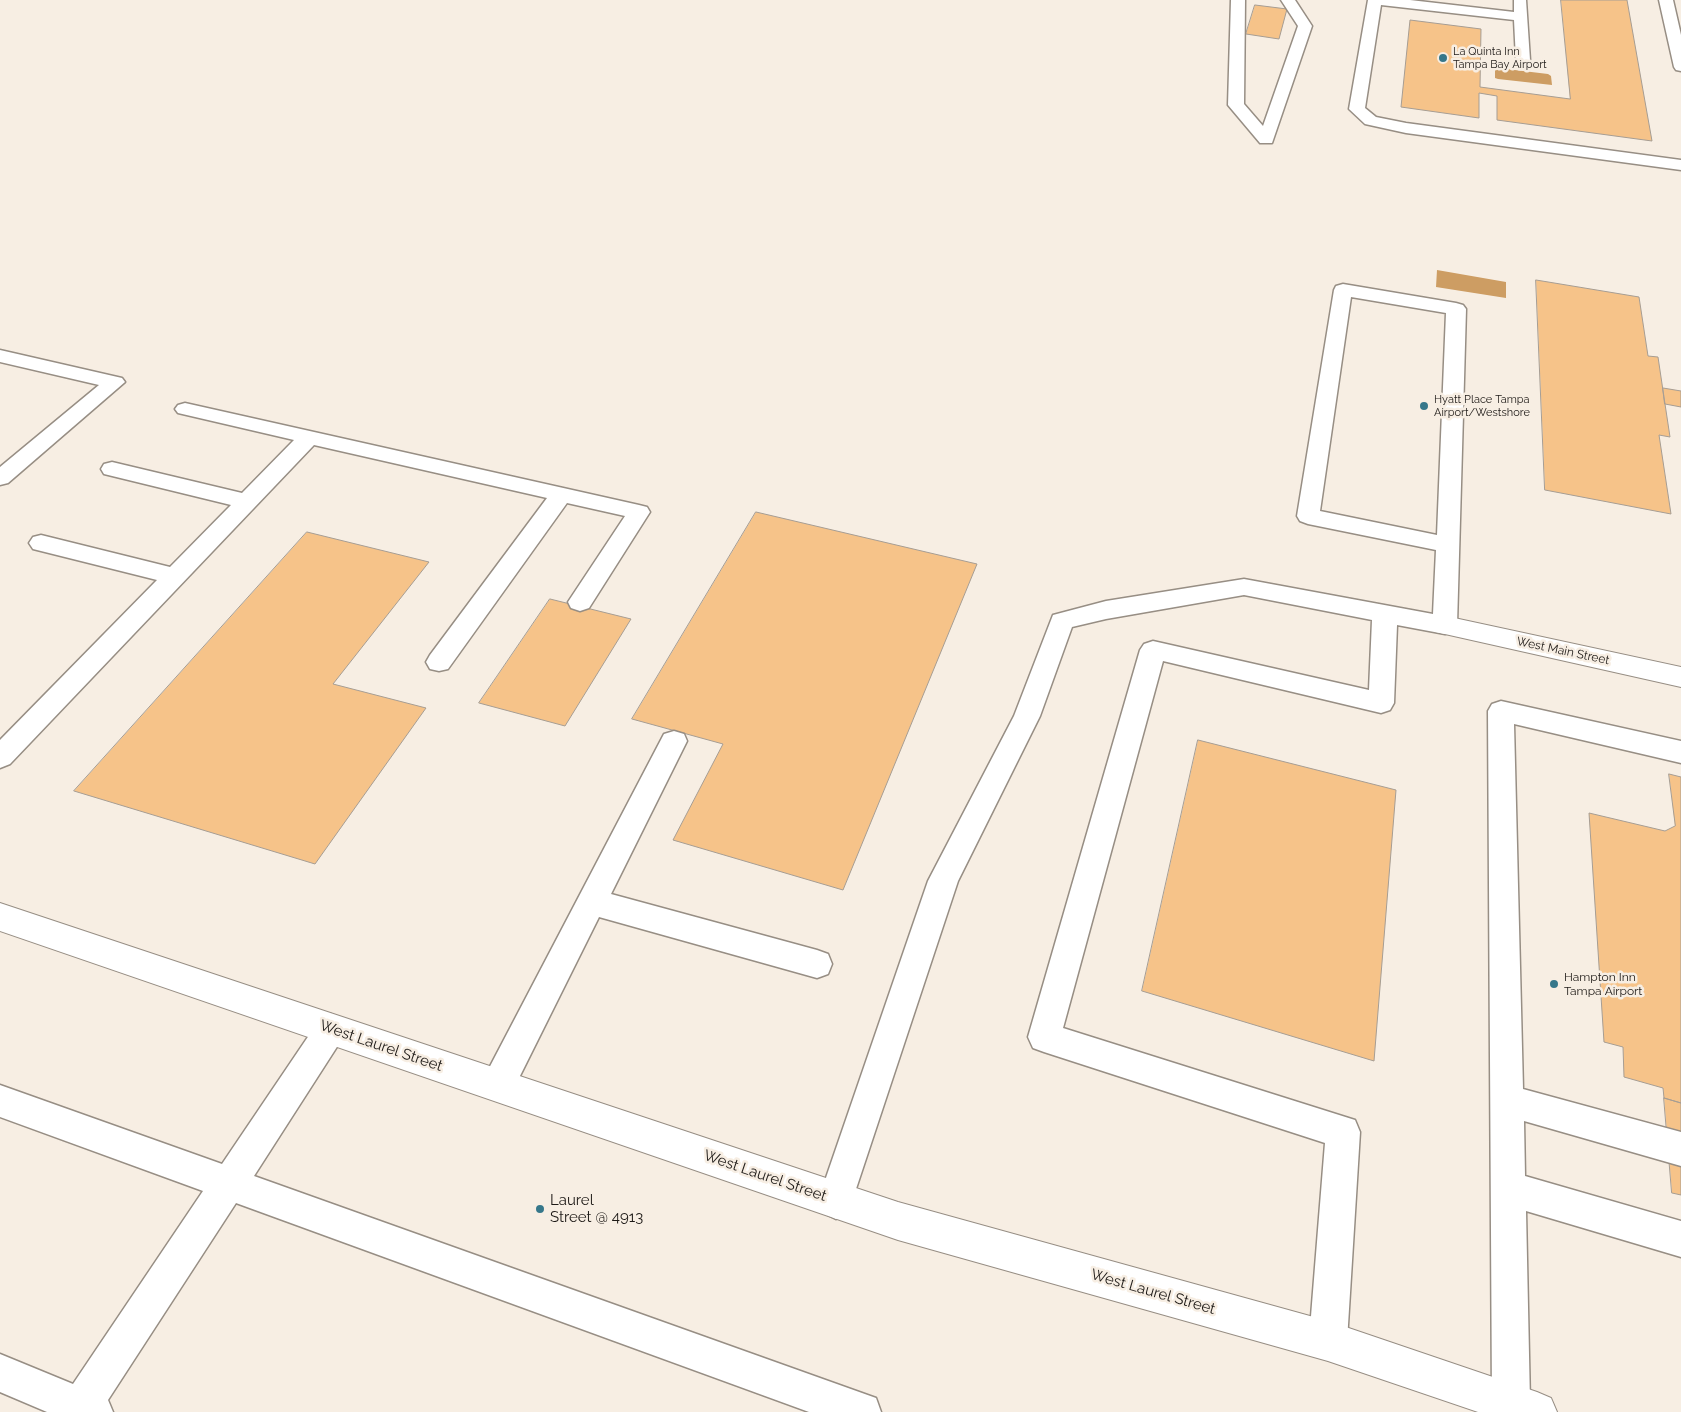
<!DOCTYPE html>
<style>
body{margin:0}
canvas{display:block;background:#f7eee3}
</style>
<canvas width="1681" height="1412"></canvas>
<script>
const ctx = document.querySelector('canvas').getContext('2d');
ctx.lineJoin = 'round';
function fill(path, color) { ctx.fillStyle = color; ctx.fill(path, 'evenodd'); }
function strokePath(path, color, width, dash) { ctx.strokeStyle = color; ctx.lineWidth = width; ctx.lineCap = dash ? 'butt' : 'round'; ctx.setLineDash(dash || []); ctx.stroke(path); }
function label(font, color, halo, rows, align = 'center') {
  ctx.font = font + ' Raleway,sans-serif'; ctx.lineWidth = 5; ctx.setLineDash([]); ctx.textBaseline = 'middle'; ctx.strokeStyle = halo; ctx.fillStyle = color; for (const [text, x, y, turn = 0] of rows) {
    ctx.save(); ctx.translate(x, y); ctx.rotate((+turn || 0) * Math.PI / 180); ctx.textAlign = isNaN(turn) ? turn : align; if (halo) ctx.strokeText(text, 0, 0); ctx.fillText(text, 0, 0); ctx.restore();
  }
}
fill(new Path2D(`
 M1498 68 1548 74 1551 76 1552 85 1498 79 1495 78V69Z
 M1437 270 1506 282V298L1436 287Z`), '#cd9d63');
const building = new Path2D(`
 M1561 0H1627L1652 141 1497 120V96L1479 93V118L1401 107 1410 20 1481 29 1480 87 1570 99Z
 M1255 5 1287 9 1279 39 1246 34Z
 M1536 280 1639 297 1648 356 1658 357 1665 404 1670 437 1659 435 1671 514 1545 490Z
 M1663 388 1681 391V407L1665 404Z
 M756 512 977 564 843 890 673 840 723 744 632 719Z
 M307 532 429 562 333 684 426 708 315 864 74 791Z
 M550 599 631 619 565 726 479 703Z
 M1198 740 1396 790 1374 1061 1142 991Z
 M1669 774 1681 777V1103L1664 1098 1663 1088 1624 1077 1623 1047 1604 1042 1589 813 1665 831 1675 826Z
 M1664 1098 1681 1103V1195L1672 1193Z`);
fill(building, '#f6c389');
strokePath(building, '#a69d93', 1);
const service = new Path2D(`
 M1231 0H1245L1244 104 1263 126 1298 26 1281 0H1295L1312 26 1272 143H1260L1228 105Z
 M1368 0H1410L1514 12V0H1526L1530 60 1528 63H1518L1516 60 1514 20 1381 5 1365 108 1376 117 1406 123 1681 160V170L1406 133 1365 124 1349 109Z
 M1659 0H1673L1681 35V71L1676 70 1674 67Z
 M1343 284 1456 303 1463 305 1466 309 1457 625 1454 631 1445 634 1397 625 1394 703 1390 710 1381 713 1163 661 1063 1028 1355 1120 1360 1132 1347 1341 1341 1354 1328 1360 1315 1354 1309 1341 1325 1143 1044 1052 1033 1048 1028 1037 1140 650 1144 644 1153 641 1369 690 1372 620 1244 595 1106 619 1072 627 1040 716 958 881 848 1213 836 1219 824 1213 818 1201 928 881 1014 716 1053 615 1106 601 1244 579 1433 614 1436 550 1308 524 1300 521 1297 516 1334 290 1336 286ZM1351 297 1446 313 1437 535 1320 511Z
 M0 350 122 378 125 382 8 483 0 485V467L99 385 0 362Z
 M185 403 639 505 647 507 650 512 589 608 580 611 571 608 568 602 625 516 567 503 448 669 439 671 430 669 426 662 430 655 547 498 314 445 10 764 0 768V740L157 580 33 549 29 543 33 537 41 535 170 567 231 505 104 474 101 469 104 464 112 462 242 493 294 440 178 413 175 409 178 405Z
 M1501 701 1681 741V763L1514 724 1523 1089 1681 1132V1166L1524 1121 1525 1176 1681 1221V1257L1526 1211 1530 1403 1527 1412H1495L1492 1403 1488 711 1492 704Z
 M674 731 684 734 687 741 611 894 817 950 828 954 832 964 828 974 817 978 599 917 510 1096 498 1101 486 1096 482 1085 486 1074 664 734Z
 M331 1014 342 1019 347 1029 342 1039 254 1176 862 1393 876 1398 881 1412H809L236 1203 108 1400 113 1412H47L0 1392V1354L73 1384 203 1191 0 1117V1085L222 1164 320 1019Z`);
const minor = new Path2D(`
 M1445 616 1681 667V687L1436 632 1432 625 1436 618Z`);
const tertiary = new Path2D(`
 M0 903 898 1202 1328 1321 1537 1392 1551 1398 1557 1412H1478L1328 1361 898 1240 0 931Z`);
strokePath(service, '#978e84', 3);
strokePath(minor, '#978e84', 2);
strokePath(tertiary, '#978e84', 2);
fill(service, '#fff');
fill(minor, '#fff');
fill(tertiary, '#fff');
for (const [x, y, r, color] of [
 [1443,58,5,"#36778a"],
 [1424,406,5,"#36778a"],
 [1554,984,5,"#36778a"],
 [540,1209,5,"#36778a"]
]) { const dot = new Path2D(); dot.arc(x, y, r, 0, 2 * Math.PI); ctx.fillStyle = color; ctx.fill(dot); strokePath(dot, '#f7eee3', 2); }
label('11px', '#1d1916', '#f7eee3', [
 ["La Quinta Inn",1453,52],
 ["Tampa Bay Airport",1453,65],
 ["Hyatt Place Tampa",1434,400],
 ["Airport/Westshore",1434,413]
], 'left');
label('12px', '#1d1916', '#f7eee3', [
 ["West Main Street",1563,651,12]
]);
label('12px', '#1d1916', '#f7eee3', [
 ["Hampton Inn",1564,977],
 ["Tampa Airport",1564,991]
], 'left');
label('15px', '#1d1916', '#f7eee3', [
 ["West Laurel Street",381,1046,19],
 ["West Laurel Street",765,1176,19],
 ["West Laurel Street",1153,1292,16]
]);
label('15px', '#1d1916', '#f7eee3', [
 ["Laurel",550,1200],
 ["Street @ 4913",550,1217]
], 'left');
</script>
